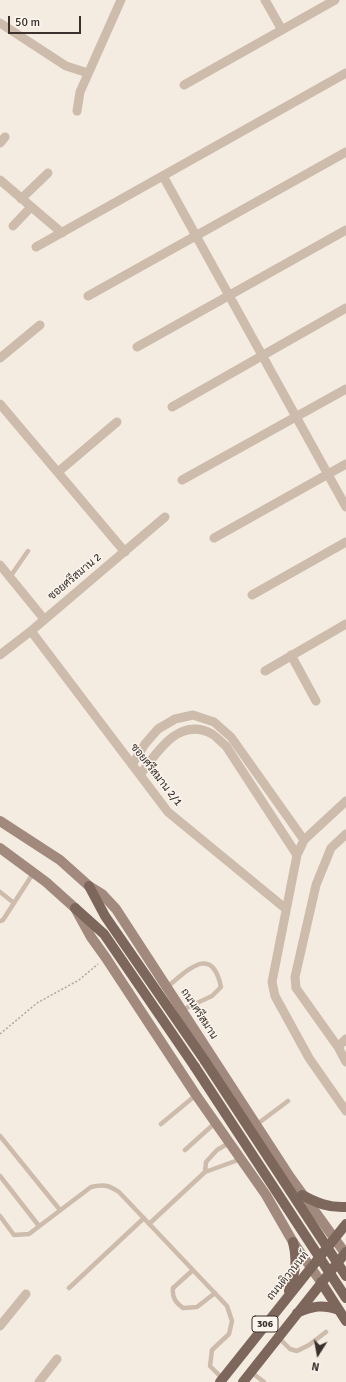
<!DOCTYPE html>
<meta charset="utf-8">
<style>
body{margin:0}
#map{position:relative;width:346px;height:1382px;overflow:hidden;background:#f4ebe1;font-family:Signika,sans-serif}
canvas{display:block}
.north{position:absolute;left:298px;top:1334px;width:40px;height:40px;-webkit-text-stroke:3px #fbf5ee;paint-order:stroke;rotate:191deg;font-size:11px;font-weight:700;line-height:16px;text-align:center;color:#3b302b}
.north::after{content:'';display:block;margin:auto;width:14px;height:18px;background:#3b302b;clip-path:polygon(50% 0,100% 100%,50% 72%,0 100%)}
.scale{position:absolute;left:8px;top:16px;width:73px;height:18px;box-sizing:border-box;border:2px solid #3b302b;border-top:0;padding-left:5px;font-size:12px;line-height:14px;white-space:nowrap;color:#3b302b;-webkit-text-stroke:3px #fbf5ee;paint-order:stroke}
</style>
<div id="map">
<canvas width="346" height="1382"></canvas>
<div class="north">N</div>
<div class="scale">50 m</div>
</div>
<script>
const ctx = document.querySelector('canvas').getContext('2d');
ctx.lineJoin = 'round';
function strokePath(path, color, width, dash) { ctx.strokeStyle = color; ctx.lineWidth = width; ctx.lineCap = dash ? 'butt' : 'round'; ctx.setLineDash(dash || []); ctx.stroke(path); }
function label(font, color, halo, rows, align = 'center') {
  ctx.font = font + ' Signika,Sarabun,sans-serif'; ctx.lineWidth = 3; ctx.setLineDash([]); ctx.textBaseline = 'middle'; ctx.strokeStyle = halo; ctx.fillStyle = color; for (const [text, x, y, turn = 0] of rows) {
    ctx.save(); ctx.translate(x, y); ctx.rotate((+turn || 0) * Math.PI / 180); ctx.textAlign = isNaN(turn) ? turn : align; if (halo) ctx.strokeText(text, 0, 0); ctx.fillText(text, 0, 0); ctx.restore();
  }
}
strokePath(new Path2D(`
 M0 1034 37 1003 79 980 98 964`), '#b9a596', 1.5, [2, 2]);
strokePath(new Path2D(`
 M10 577 28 551
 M0 892 14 903
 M0 921 3 920 34 872
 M167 987C187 971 212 943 221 987L212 996 182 1010
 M161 1124 196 1095
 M256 1125 288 1101
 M0 1136 60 1210
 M229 1143 217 1150 206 1162 205 1172 241 1159
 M185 1150 215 1123
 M0 1176 39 1226
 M0 1216 14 1235 29 1234 91 1187C103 1184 109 1185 119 1192L227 1306 232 1321 229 1334 212 1350 210 1366 223 1379
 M149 1224 205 1172
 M193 1270 173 1288C172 1297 175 1302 183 1308L197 1307 215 1293
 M69 1288 144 1218
 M278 1337 290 1349 297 1351 309 1345 326 1332
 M251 1372 264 1382`), '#cdbbac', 4.5);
strokePath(new Path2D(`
 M265 0 282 30
 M0 23 66 66 88 73
 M184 85 335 0
 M77 111 80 92 121 0
 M0 143 5 137
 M163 176 346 507
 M0 180 62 233
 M21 199 48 173
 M13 226 31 207
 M36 247 346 73
 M88 296 346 152
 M137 347 346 230
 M0 358 40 325
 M0 404 125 552
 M172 407 346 308
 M58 472 117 422
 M182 480 346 389
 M214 538 346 464
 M0 565 44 619
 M252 595 346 542
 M31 631 168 812 286 909
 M0 655 31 631 165 517
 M291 655 316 701
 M265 671 346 624
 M132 765 145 744 158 729 175 719 193 715 214 722 231 737 304 840
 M140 775C157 752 179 716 212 734 217 737 221 742 226 746L297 855
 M346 801 304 840 297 855 272 982 275 996 309 1058 346 1111
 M346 834 331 848 316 885 295 977 296 988 338 1047 346 1062
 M338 1047 346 1039
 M0 1326 26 1294
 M39 1382 57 1359`), '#cdbbac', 9);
strokePath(new Path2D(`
 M0 821 60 860 89 886 102 894 116 909 290 1177 345 1253
 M0 848 46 882 75 908 91 937 106 958 196 1095 266 1195 293 1242 321 1282`), '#a18a7d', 10);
strokePath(new Path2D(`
 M89 886 105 916 205 1061
 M75 908 104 934 195 1067
 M302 1195C317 1203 329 1208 346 1207
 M321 1282 346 1321
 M289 1291C295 1271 298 1262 293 1242
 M297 1313C313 1306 322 1304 339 1310
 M220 1382 346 1224
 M243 1382 346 1252`), '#7d675c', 10);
strokePath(new Path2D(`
 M205 1061 346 1276
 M195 1067 346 1298`), '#7d675c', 10);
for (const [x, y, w] of [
 [265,1324,26]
]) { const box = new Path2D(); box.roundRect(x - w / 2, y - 8, w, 16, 3); ctx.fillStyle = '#fbf5ee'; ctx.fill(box); strokePath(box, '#3b302b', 1); }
label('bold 10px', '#3b302b', null, [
 ["306",265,1324]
]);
label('11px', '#3b302b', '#fbf5ee', [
 ["ซอยศรีสมาน 2",75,577,-40],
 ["ซอยศรีสมาน 2/1",156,775,52],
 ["ถนนศรีสมาน",199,1014,57],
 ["ถนนติวานนท์",288,1276,-51]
]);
</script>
